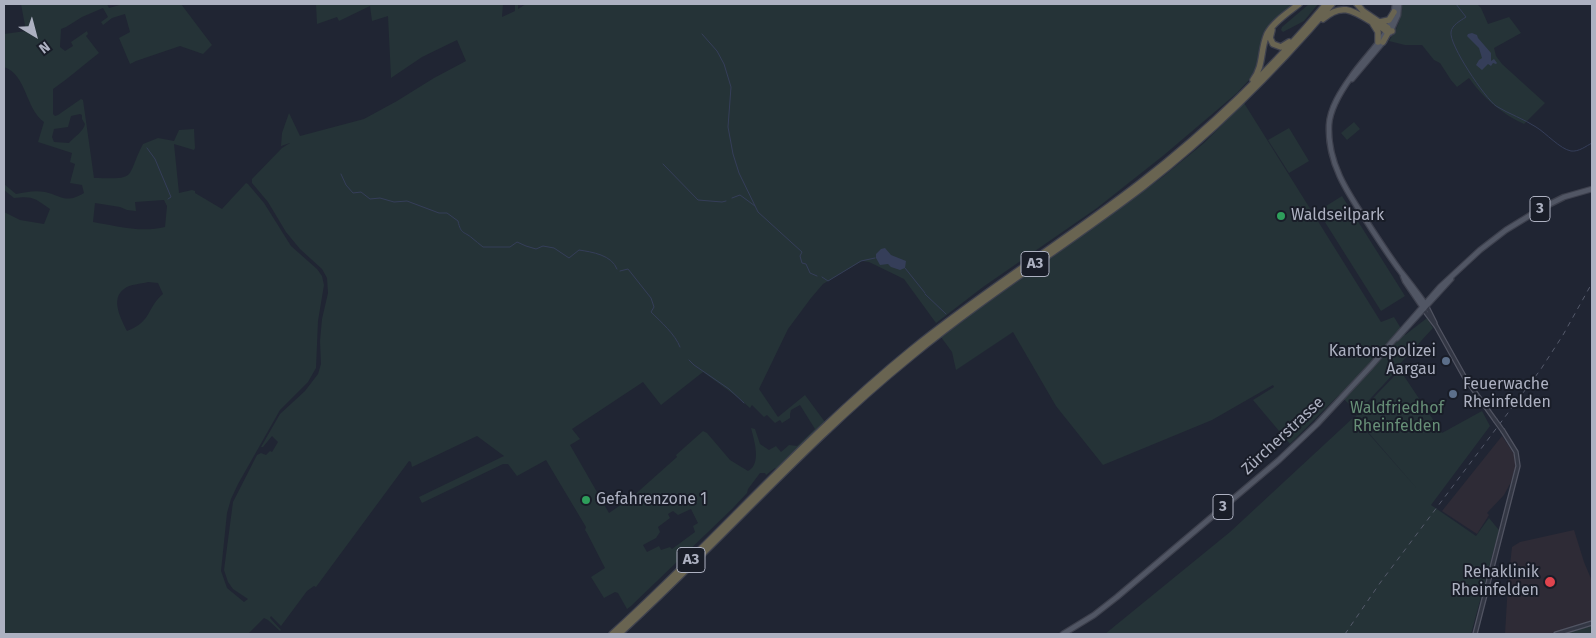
<!DOCTYPE html>
<meta charset="utf-8">
<style>
body{margin:0}
#map{position:relative;width:1596px;height:638px;overflow:hidden;background:#202533;font-family:"Fira Sans",sans-serif}
canvas{display:block}
.frame{position:absolute;inset:0;border:5px solid #adb1c1;pointer-events:none}
.north{position:absolute;left:10px;top:10px;width:50px;height:50px;-webkit-text-stroke:4px #191d28;paint-order:stroke;rotate:143deg;font-size:14px;font-weight:700;line-height:20px;text-align:center;color:#adb1c1}
.north::after{content:'';display:block;margin:auto;width:18px;height:22px;background:#adb1c1;clip-path:polygon(50% 0,100% 100%,50% 72%,0 100%)}
</style>
<div id="map">
<canvas width="1596" height="638"></canvas>
<div class="frame"></div>
<div class="north">N</div>
</div>
<script>
const ctx = document.querySelector('canvas').getContext('2d');
ctx.lineJoin = 'round';
function fill(path, color) { ctx.fillStyle = color; ctx.fill(path, 'evenodd'); }
function strokePath(path, color, width, dash) { ctx.strokeStyle = color; ctx.lineWidth = width; ctx.lineCap = dash ? 'butt' : 'round'; ctx.setLineDash(dash || []); ctx.stroke(path); }
function label(font, color, halo, rows, align = 'center') {
  ctx.font = font + ' "Fira Sans",sans-serif'; ctx.lineWidth = 4; ctx.setLineDash([]); ctx.textBaseline = 'middle'; ctx.strokeStyle = halo; ctx.fillStyle = color; for (const [text, x, y, turn = 0] of rows) {
    ctx.save(); ctx.translate(x, y); ctx.rotate((+turn || 0) * Math.PI / 180); ctx.textAlign = isNaN(turn) ? turn : align; if (halo) ctx.strokeText(text, 0, 0); ctx.fillText(text, 0, 0); ctx.restore();
  }
}
fill(new Path2D(`
 M1502 436 1516 457V464L1511 482 1504 495 1487 513 1489 515 1477 534 1442 511Z
 M1574 530 1584 562 1592 581V621L1549 634H1505L1508 583 1512 547 1520 542Z`), '#2e2b36');
fill(new Path2D(`
 M21 4H107L109 8 123 4H181L212 45 203 54 180 46 136 61 130 64 119 38 130 32 125 14 112 18 103 25 101 22 108 17 103 8 82 17 66 27 61 29 60 47 65 51 73 46 71 42 87 31 88 34 86 36 99 53C83 65 69 78 53 89V114L55 116 58 115 81 99 83 100 94 178C139 179 125 179 143 144L158 138 174 141 179 130 194 129 195 148 194 150 174 144 179 193 192 190 195 191V193L222 209 246 183 248 184 264 203 291 246 317 269 322 276 324 285 318 321 316 368 308 382 280 410 238 484 231 499 227 513 221 571 227 588 244 602 248 599 233 589 228 582 224 570 233 502 257 455 261 453 266 455 270 451 272 452 278 442 272 436 263 447H261L280 414 305 391 318 374 321 364 320 341 322 319 328 293 327 278 322 269 300 249 286 232 268 202 252 183V179L282 148 290 143 281 146 282 133 289 113 300 136 364 119 397 101 434 78 466 61 457 40 422 57 391 78 388 16 372 21 370 6 339 21 337 17 317 24 316 4H503L502 17 515 11V4H518V9L526 4H1295L1271 25 1257 67 1249 80 1237 93 1164 155 1097 208 983 287 936 323 904 279 869 262 862 261 823 284 811 298 788 329 759 389 778 417 805 395 825 422 776 469 775 468 766 475 765 473H760L748 489 747 493 732 509 631 606 627 609 618 593 615 592 604 598 591 577 605 568 587 533 585 530 586 527 546 460 517 476 508 464H503L422 503 419 497 504 456 477 436 412 467 411 462 409 461 316 587 314 586 307 591 281 626 271 616 270 618 281 630 280 631 268 620 264 618 248 634H4V212L20 220 44 224 50 209C34 198 33 196 14 198L4 190V184L16 194C26 192 35 190 45 192 62 196 66 204 84 193L82 185 70 183 75 164 70 162 72 153 38 142 44 122C25 108 27 75 4 67V34L26 31ZM80 114 82 115V119L85 124C84 131 74 137 69 143L54 142 52 137 54 129 68 127 71 116ZM164 200 167 206 165 227C141 233 116 226 93 222L95 203 120 207 127 210 136 211 135 202ZM148 282 158 283 163 294C147 307 152 322 127 331 121 319 110 299 124 289 130 284 141 284 148 282ZM703 372 740 399 750 408 752 405 764 417 767 415 775 423 780 420 782 423 790 418V414L791 410 800 405 815 429 797 446 789 445 781 452 776 446 769 450 760 444 755 429 751 428C754 440 762 464 748 471L730 460 707 433 703 431 676 455 677 457 631 498 609 513 570 445 580 439 572 429 643 382 661 405ZM691 509 698 523 693 526 695 532 672 549 670 547 661 550 659 546 647 552 643 545 656 538 660 532 658 527 670 518 668 514 673 511 678 515Z
 M1309 4H1318L1304 21 1283 32 1281 30 1282 27Z
 M1402 4H1477L1481 8 1488 24 1509 17 1521 33 1494 48 1496 56 1502 64 1545 103 1524 124C1502 114 1483 98 1469 78L1457 87 1451 80 1440 63 1434 60 1422 45H1405L1389 41C1397 29 1402 18 1402 4Z
 M1244 103 1381 322 1394 317 1405 335 1427 318 1433 328 1398 366 1396 371 1358 412 1339 395 1290 444 1253 400 1274 387 1273 385 1212 420 1103 465 1056 406 1013 332 956 370 952 352 941 337 994 297 1160 179 1204 143Z
 M1354 122 1360 129 1347 140 1341 133Z
 M1289 128 1309 161 1289 173 1268 140Z
 M1342 196 1405 296 1381 311 1318 211Z
 M1400 370 1442 433 1482 411 1490 426 1431 505 1476 536 1489 518 1499 530 1471 634H1105L1230 532 1354 417 1419 491 1355 417Z
 M1592 624V634H1560Z`), '#253337');
fill(new Path2D(`
 M1472 33 1477 35 1478 38 1491 53V61L1494 59 1497 63 1496 64 1493 63 1491 66 1488 64 1482 70 1476 65 1479 60 1482 58 1479 48 1467 36 1468 34Z
 M885 248 891 255 906 261 905 268 900 270 891 267 888 264 880 265 876 258V254L881 249Z`), '#353e59');
strokePath(new Path2D(`
 M1456 4 1466 17C1460 21 1452 25 1451 32 1449 45 1485 98 1496 106 1509 114 1524 119 1536 127 1546 133 1560 149 1571 151 1579 152 1586 146 1592 143
 M702 34 717 51 724 64 731 87 728 127 733 154 739 173 758 212 802 252 800 256 802 263 806 264 810 273 817 276
 M147 148 155 159 171 197 168 199
 M663 164 698 200 722 202 726 201
 M341 174 346 185 353 193 361 192 370 199 380 198 394 202 407 201 439 213H447L458 221C461 235 464 231 472 238 476 241 479 244 483 247H510L517 242 526 246 536 249 543 246 554 248 569 258 579 250C592 252 612 255 617 269
 M732 198 740 195 755 206
 M905 268 925 293
 M620 271 628 269 651 298 654 307 651 312C661 322 675 334 680 347
 M822 277 828 281 861 261 875 258
 M925 294 946 314
 M689 360 694 365 729 389 744 403`), '#353e59', 1);
const minor = new Path2D(`
 M1427 307 1435 323
 M1424 310 1436 326 1465 378 1495 420
 M1475 634 1518 466 1516 452 1503 431
 M1556 634 1592 623`);
const major = new Path2D(`
 M1395 4C1393 34 1367 53 1351 77 1341 91 1330 108 1329 125 1327 162 1347 192 1367 222 1378 239 1389 256 1401 272 1410 283 1418 294 1426 305
 M1390 33 1398 15 1399 4
 M1352 79 1384 41
 M1403 276 1405 281 1424 309
 M1397 338 1451 279
 M1063 634 1094 615 1117 597 1279 460 1317 424 1371 366 1440 287 1480 250 1506 230 1542 208 1564 197 1592 189`);
const highway = new Path2D(`
 M1357 4 1363 11 1388 28V33L1383 42
 M1323 19C1341 3 1352 10 1370 21 1375 24 1381 27 1386 31H1392
 M1380 22 1389 20 1394 12
 M1373 24 1378 32V42
 M1272 30 1270 38 1273 44 1281 47 1289 42
 M1253 80C1264 65 1260 50 1267 34 1273 22 1289 12 1299 4
 M612 634C714 542 804 437 911 350 985 290 1065 241 1140 183 1208 130 1271 70 1326 4
 M619 634C718 544 806 442 911 357 985 296 1067 245 1143 187 1213 133 1275 71 1332 4`);
strokePath(minor, '#515462', 5.5);
strokePath(major, '#3d404d', 7);
strokePath(highway, '#3e414e', 8);
strokePath(minor, '#333744', 3);
strokePath(major, '#515664', 4.5);
strokePath(highway, '#696451', 5.5);
strokePath(new Path2D(`
 M1345 634 1380 583 1541 369 1563 335 1592 283`), '#555a6b', 1, [5, 5]);
const minorBridge = new Path2D(`
 M1495 420 1503 431`);
strokePath(minorBridge, '#515462', 5.5, []);
strokePath(minorBridge, '#333744', 3);
for (const [x, y, r, color] of [
 [1281,216,5,"#2e9e5b"],
 [1446,361,5,"#5c6f8a"],
 [1453,394,5,"#5c6f8a"],
 [586,500,5,"#2e9e5b"],
 [1550,582,6,"#e0444e"]
]) { const dot = new Path2D(); dot.arc(x, y, r, 0, 2 * Math.PI); ctx.fillStyle = color; ctx.fill(dot); strokePath(dot, '#191d28', 2); }
for (const [x, y, w] of [
 [1540,209,20],
 [1035,264,28],
 [1223,507,20],
 [691,560,28]
]) { const box = new Path2D(); box.roundRect(x - w / 2, y - 12.5, w, 25, 4); ctx.fillStyle = '#191d28'; ctx.fill(box); strokePath(box, '#adb1c1', 1); }
label('bold 15px', '#adb1c1', null, [
 ["3",1540,209],
 ["A3",1035,264],
 ["3",1223,507],
 ["A3",691,560]
]);
label('16px', '#adb1c1', '#191d28', [
 ["Waldseilpark",1291,216],
 ["Kantonspolizei",1436,352,"right"],
 ["Aargau",1436,370,"right"],
 ["Feuerwache",1463,385],
 ["Rheinfelden",1463,403],
 ["Gefahrenzone 1",596,500],
 ["Rehaklinik",1539,573,"right"],
 ["Rheinfelden",1539,591,"right"]
], 'left');
label('16px', '#678f77', '#191d28', [
 ["Waldfriedhof",1397,409],
 ["Rheinfelden",1397,427]
]);
label('16px', '#adb1c1', '#191d28', [
 ["Zürcherstrasse",1283,436,-43]
]);
</script>
